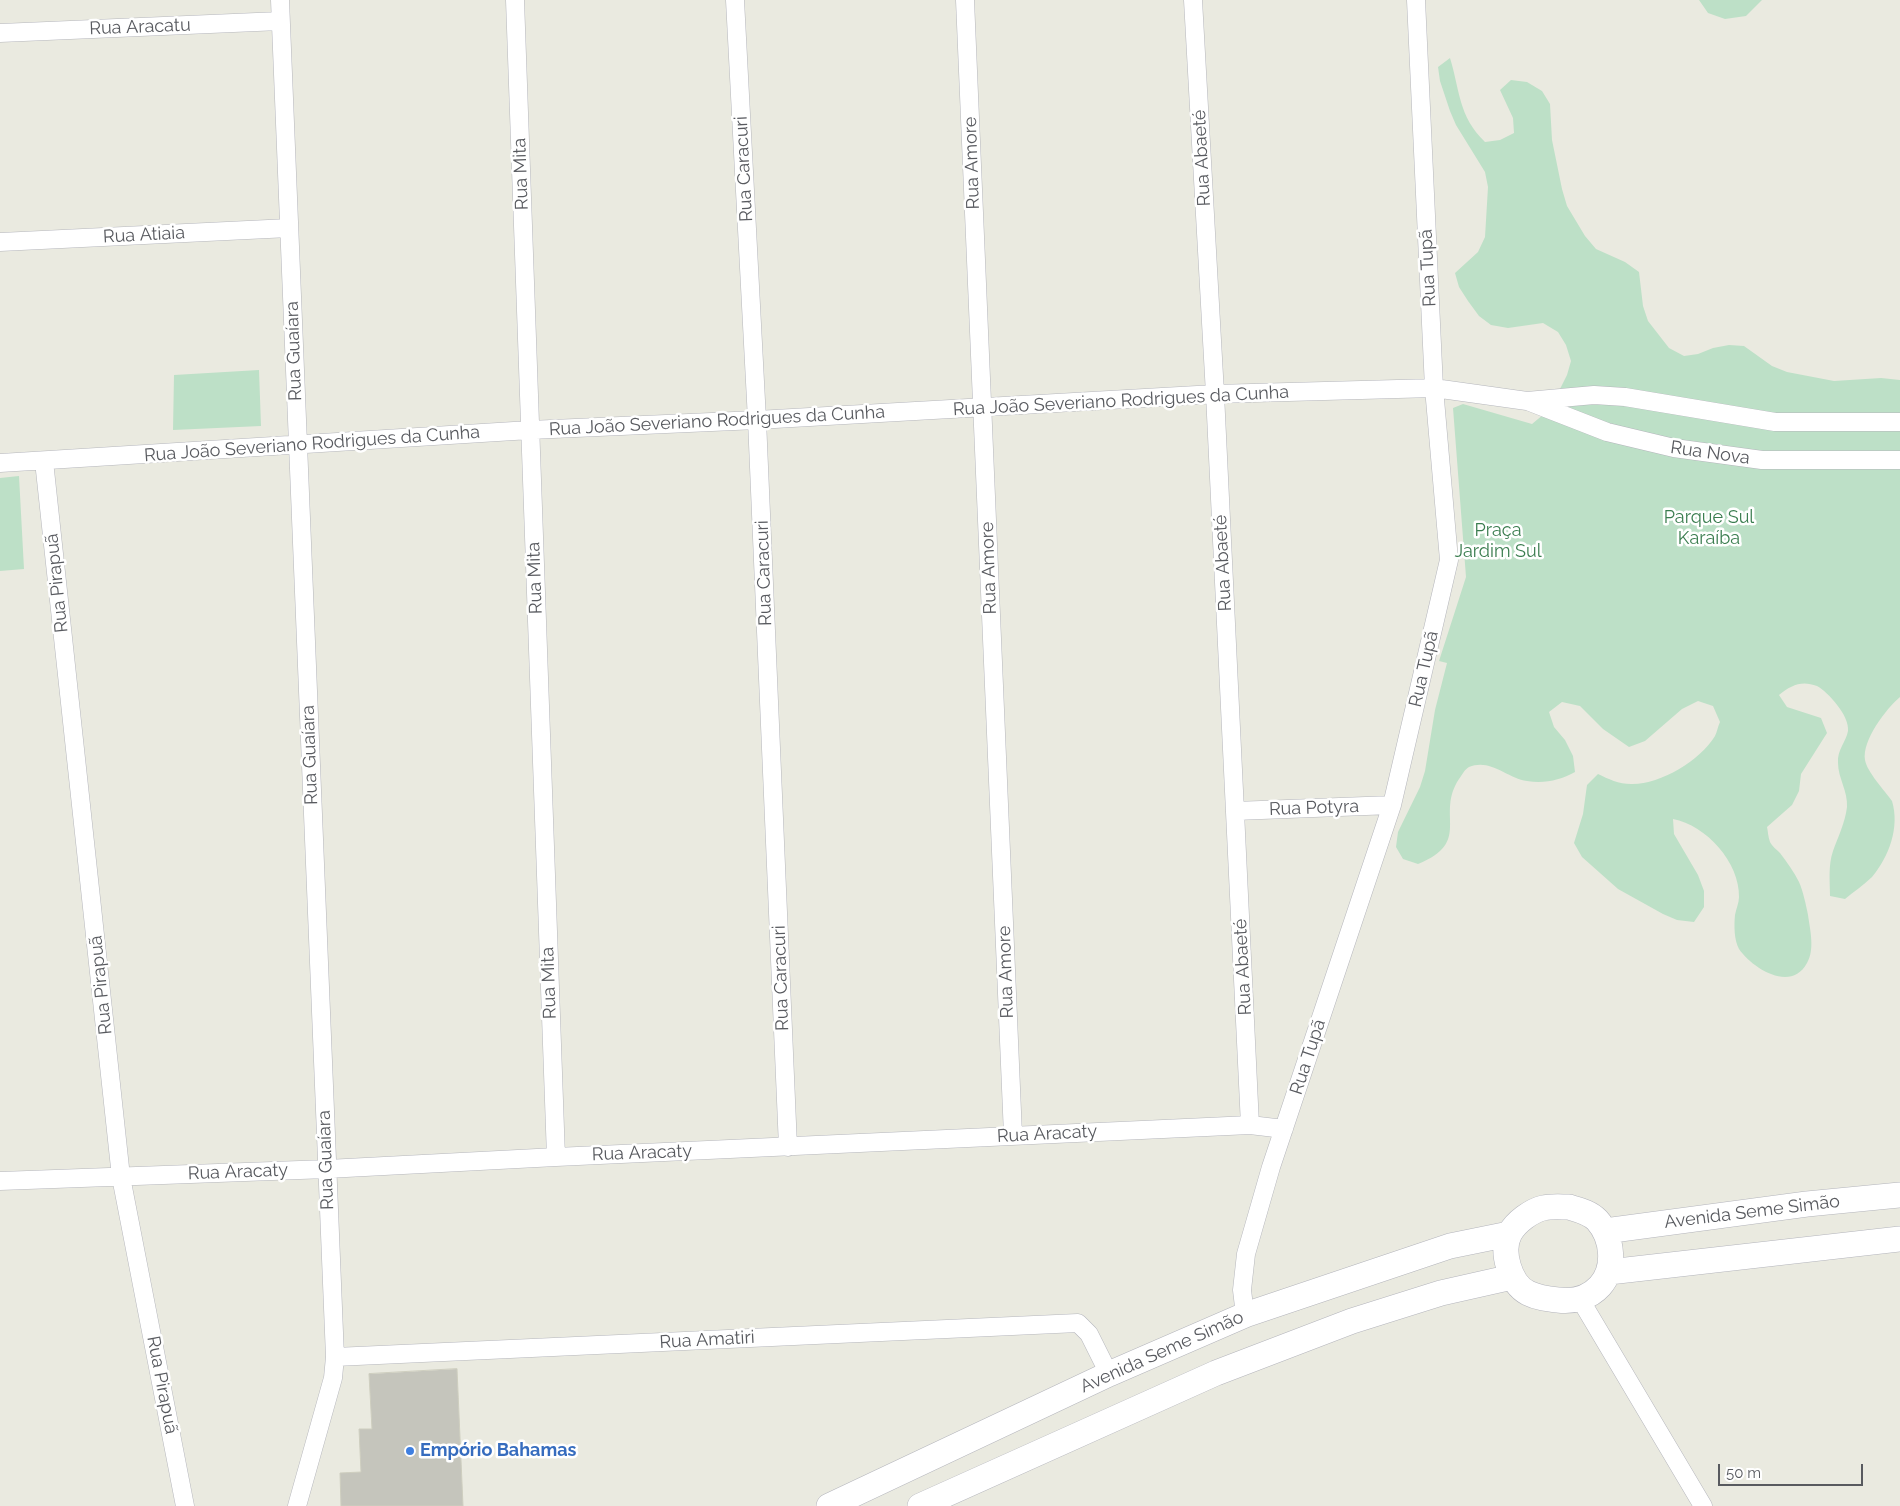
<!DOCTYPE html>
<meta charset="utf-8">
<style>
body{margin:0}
#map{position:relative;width:1900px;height:1506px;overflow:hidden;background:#eaeae0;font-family:Raleway,sans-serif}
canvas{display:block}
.scale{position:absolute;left:1718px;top:1464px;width:145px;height:22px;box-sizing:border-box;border:2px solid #585a5f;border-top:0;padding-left:6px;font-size:15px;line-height:18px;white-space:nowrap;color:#585a5f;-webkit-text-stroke:4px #fff;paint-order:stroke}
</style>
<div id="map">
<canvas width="1900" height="1506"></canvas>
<div class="scale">50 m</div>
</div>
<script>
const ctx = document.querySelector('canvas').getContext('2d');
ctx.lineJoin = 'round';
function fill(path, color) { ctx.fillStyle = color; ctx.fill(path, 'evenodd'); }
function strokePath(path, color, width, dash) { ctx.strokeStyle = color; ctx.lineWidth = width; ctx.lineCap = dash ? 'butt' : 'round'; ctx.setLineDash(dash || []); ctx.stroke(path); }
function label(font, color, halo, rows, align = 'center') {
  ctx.font = font + ' Raleway,sans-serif'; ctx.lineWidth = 5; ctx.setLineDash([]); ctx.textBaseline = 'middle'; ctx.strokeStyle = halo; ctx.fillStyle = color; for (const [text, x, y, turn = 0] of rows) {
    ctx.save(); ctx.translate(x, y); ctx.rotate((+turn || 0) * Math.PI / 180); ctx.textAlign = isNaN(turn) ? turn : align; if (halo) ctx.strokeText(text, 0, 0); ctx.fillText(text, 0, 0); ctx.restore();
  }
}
fill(new Path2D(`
 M1699 0H1762L1746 16 1725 19 1708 13Z
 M1450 58C1460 90 1458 116 1485 142L1500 140 1514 133 1513 118 1500 90 1511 80 1527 82 1542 91 1550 104 1552 140 1562 189 1567 206 1585 236 1596 249 1625 262 1639 272 1643 306 1648 321 1669 348 1684 356 1698 354 1713 348 1729 345 1744 346 1772 366 1787 372 1834 381 1881 378 1900 380V697C1886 709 1862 740 1865 760 1867 772 1885 791 1892 801 1900 827 1889 857 1872 877 1864 885 1853 892 1845 899L1830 896C1830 882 1828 865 1833 851 1838 837 1845 823 1847 807 1848 791 1838 778 1838 763 1837 750 1846 742 1848 731 1850 716 1828 692 1817 686 1802 680 1791 685 1779 695L1787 707 1821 718 1827 733 1801 774 1799 791 1792 805 1767 827C1768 831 1768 837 1770 842 1772 846 1777 850 1780 853 1787 862 1794 872 1799 882 1803 891 1806 905 1808 915 1810 930 1815 949 1807 963 1791 993 1752 968 1739 949 1734 940 1734 925 1735 915 1736 909 1739 903 1739 897 1740 863 1706 825 1673 819L1674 834 1698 875 1704 891V907L1694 922 1677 920 1663 914 1618 889 1582 857 1574 843 1583 814 1587 785 1598 774C1608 779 1619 784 1631 784 1659 785 1700 761 1715 736 1717 732 1718 726 1720 722L1713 706 1698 701 1682 709 1645 741 1629 747 1603 729 1580 706 1562 702 1549 712 1554 727 1565 740 1573 756 1575 772C1560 780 1545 784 1527 781 1507 778 1490 758 1469 767 1465 769 1462 775 1459 779 1435 815 1473 842 1418 864L1403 859 1396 847 1398 832 1420 787 1425 771 1435 710 1447 663 1439 661 1466 577 1453 408 1463 404 1532 424 1550 409 1567 375 1571 361 1566 345 1558 332 1543 323 1508 328 1491 325 1479 316 1468 301 1459 287 1455 273 1478 252 1485 237 1488 187 1485 172 1456 125 1450 111 1440 81 1438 67Z
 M259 370 261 426 173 430 174 375Z
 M19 476 24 569 0 571V478Z`), '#bde0c7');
const building = new Path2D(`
 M457 1369 463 1506H341L340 1473 361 1472 359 1429H372L369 1374Z`);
fill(building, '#c5c5bc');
strokePath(building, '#cecebf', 1);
const minor = new Path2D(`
 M280 0 335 1357 333 1378 297 1506
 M515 0 556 1157
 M735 0 757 420 788 1147
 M965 0 1013 1135
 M1193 0 1215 394 1250 1125
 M0 33 280 21
 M0 242 289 228
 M1530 402 1607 432 1674 448 1762 460H1900
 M44 461 121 1177 185 1506
 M0 463 530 430 757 420 1215 394 1434 388 1527 401 1594 395 1625 397 1775 422H1900
 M1235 811 1392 805
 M0 1181 327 1169 556 1157 1250 1125 1284 1129
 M1580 1299 1703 1506
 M1245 1315 1242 1290 1246 1254 1271 1167 1392 805 1449 560 1434 388 1416 0
 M335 1357 1078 1323 1089 1334 1109 1374`);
const secondary = new Path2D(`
 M1569 1207C1579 1210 1589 1212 1597 1220 1613 1238 1616 1268 1600 1286 1589 1298 1573 1302 1558 1300 1548 1299 1538 1298 1528 1293 1510 1284 1500 1251 1510 1233 1516 1222 1531 1211 1543 1208 1551 1206 1561 1207 1569 1207Z
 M1605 1231 1807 1204 1900 1195
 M1609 1272 1900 1239
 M829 1506 1109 1374 1245 1315 1450 1246 1509 1234
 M920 1506 1216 1373 1352 1321 1441 1293 1512 1277`);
strokePath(minor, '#b5b6bc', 19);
strokePath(secondary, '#b3b4bb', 26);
strokePath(minor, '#fff', 18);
strokePath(secondary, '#fff', 25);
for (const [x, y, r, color] of [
 [410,1451,5,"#3f7fe0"]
]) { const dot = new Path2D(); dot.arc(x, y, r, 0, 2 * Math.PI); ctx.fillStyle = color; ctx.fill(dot); strokePath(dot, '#fff', 2); }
label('18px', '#585a5f', '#fff', [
 ["Rua Aracatu",140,27,-2],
 ["Rua Abaeté",1202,158,-93],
 ["Rua Amore",972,163,-92],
 ["Rua Caracuri",744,169,-93],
 ["Rua Mita",521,174,-92],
 ["Rua Atiaia",144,235,-3],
 ["Rua Tupã",1428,268,-93],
 ["Rua Guaíara",294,351,-92],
 ["Rua João Severiano Rodrigues da Cunha",1121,401,-3],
 ["Rua João Severiano Rodrigues da Cunha",717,421,-3],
 ["Rua João Severiano Rodrigues da Cunha",312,444,-4],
 ["Rua Nova",1710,453,8],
 ["Rua Abaeté",1223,563,-93],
 ["Rua Amore",989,568,-92],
 ["Rua Caracuri",764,573,-92],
 ["Rua Mita",535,578,-92],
 ["Rua Pirapuã",57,583,-96],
 ["Rua Tupã",1424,669,-77],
 ["Rua Guaíara",310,755,-92],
 ["Rua Potyra",1314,808,-2],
 ["Rua Abaeté",1243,967,-93],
 ["Rua Amore",1006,972,-92],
 ["Rua Caracuri",781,978,-92],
 ["Rua Mita",549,983,-92],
 ["Rua Pirapuã",101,985,-96],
 ["Rua Tupã",1308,1057,-72],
 ["Rua Aracaty",1047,1134,-3],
 ["Rua Aracaty",642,1153,-2],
 ["Rua Guaíara",326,1160,-92],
 ["Rua Aracaty",238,1172,-2],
 ["Avenida Seme Simão",1752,1212,-7],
 ["Rua Amatiri",707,1340,-3],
 ["Avenida Seme Simão",1162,1352,-24],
 ["Rua Pirapuã",162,1385,79]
]);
label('18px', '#3a7d4f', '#fff', [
 ["Parque Sul",1709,518],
 ["Karaíba",1709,539],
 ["Praça",1498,531],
 ["Jardim Sul",1498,552]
]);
label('bold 18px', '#366cbe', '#fff', [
 ["Empório Bahamas",420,1451]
], 'left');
</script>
